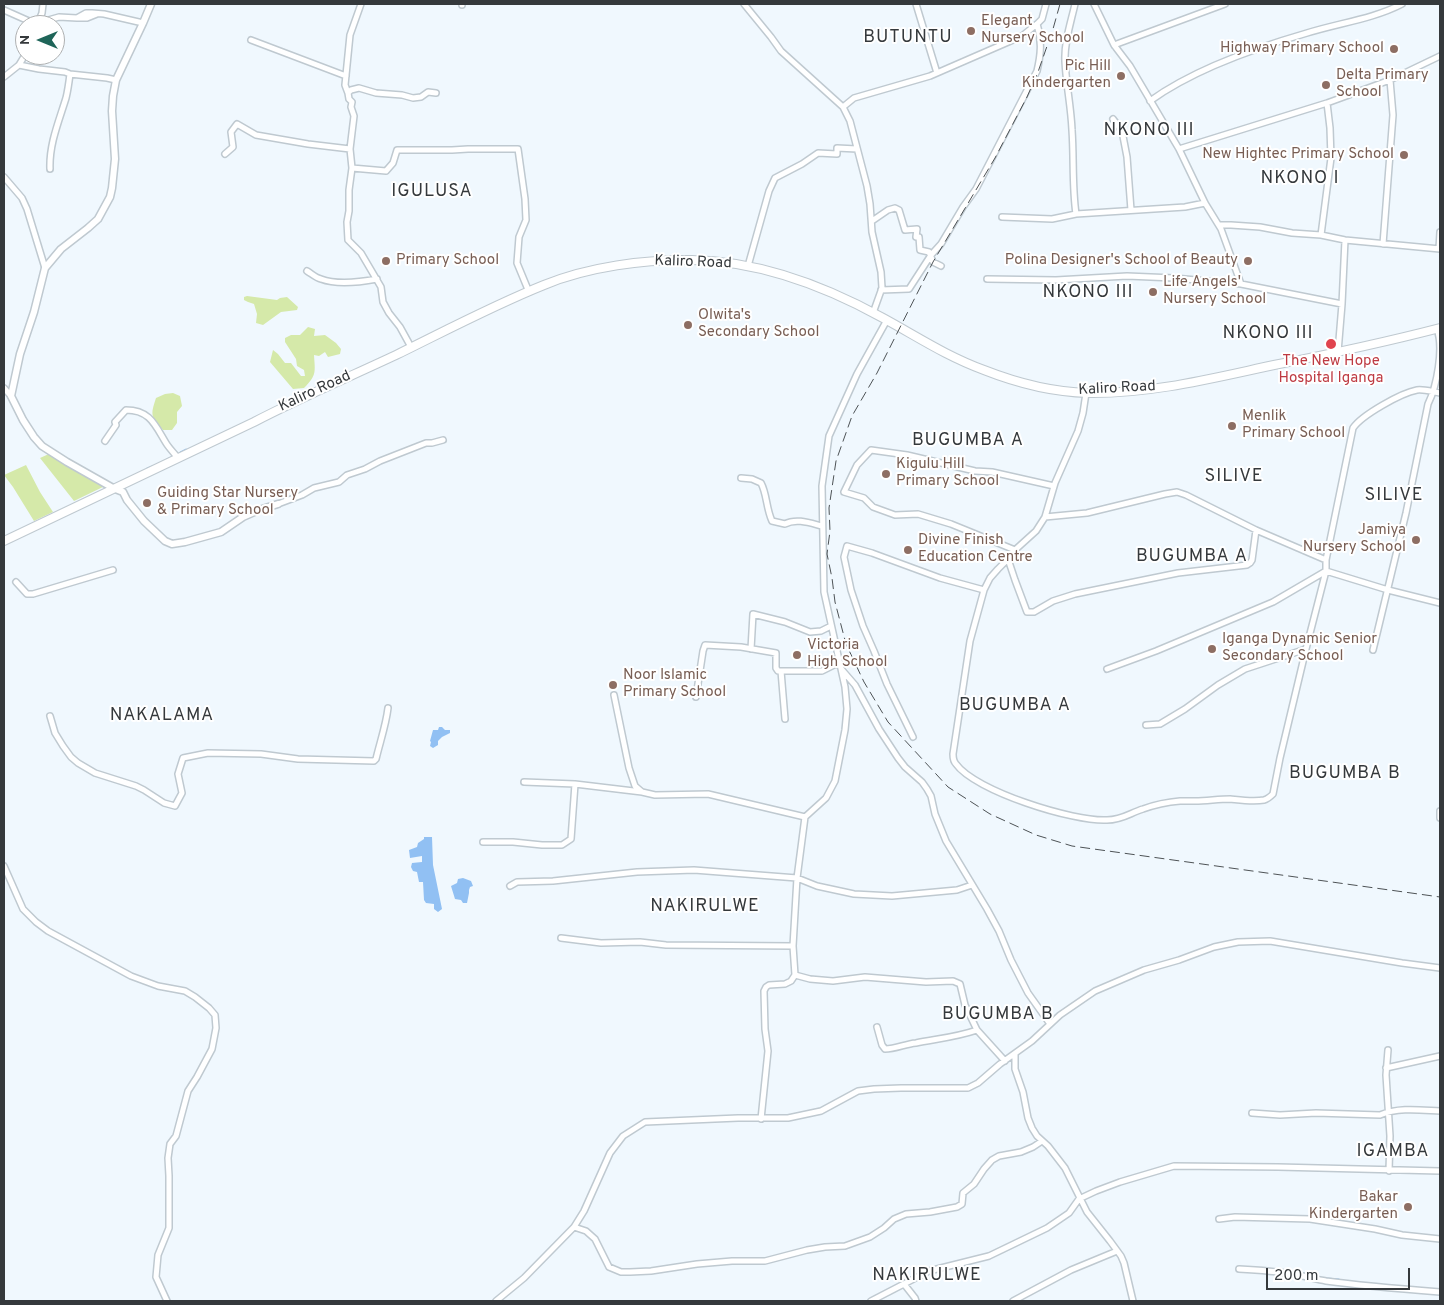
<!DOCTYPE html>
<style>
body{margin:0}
#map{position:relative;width:1444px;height:1305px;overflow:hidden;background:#f0f8fe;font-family:Overpass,sans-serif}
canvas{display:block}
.frame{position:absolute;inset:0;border:5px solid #35393c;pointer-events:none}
.north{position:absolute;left:15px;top:15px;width:50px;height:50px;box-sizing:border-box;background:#fff;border:1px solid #aeb0b1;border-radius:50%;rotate:270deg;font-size:14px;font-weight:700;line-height:20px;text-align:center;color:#35393c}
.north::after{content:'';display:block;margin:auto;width:18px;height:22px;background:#1f6559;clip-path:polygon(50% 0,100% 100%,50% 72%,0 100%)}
.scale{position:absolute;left:1266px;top:1268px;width:144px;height:22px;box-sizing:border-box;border:2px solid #35393c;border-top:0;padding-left:6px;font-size:15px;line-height:18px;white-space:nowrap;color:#35393c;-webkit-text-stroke:4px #fff;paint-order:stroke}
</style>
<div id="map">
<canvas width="1444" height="1305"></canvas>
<div class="frame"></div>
<div class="north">N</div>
<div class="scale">200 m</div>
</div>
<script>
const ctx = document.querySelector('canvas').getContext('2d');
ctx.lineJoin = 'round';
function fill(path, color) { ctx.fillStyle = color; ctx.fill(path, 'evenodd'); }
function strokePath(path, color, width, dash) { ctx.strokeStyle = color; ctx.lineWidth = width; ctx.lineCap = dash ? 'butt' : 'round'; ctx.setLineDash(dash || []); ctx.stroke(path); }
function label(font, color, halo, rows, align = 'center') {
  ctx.font = font + ' Overpass,sans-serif'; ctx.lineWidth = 4; ctx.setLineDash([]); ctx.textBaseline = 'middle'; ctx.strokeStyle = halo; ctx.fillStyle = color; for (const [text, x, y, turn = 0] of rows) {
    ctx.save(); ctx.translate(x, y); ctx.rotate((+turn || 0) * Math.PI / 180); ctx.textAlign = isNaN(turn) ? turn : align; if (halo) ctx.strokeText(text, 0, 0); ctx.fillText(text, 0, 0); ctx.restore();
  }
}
fill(new Path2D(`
 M247 296 277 300 280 298 287 297 298 307 297 310 281 312 263 325 256 323 257 314 254 304 248 302 244 300V297Z
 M308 327 315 329 314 336 325 335 336 343 341 349 340 354 328 357 325 352 319 356 314 355C315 372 317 375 304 388L293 389 270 362 273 350 278 354 285 363H291L301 376H305L304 370 297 366 296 359 285 342V338L291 335H300Z
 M173 393 180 396 182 406 177 412V423L172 430H163C151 416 150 416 156 398L165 394Z
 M51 453 105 486 74 501 40 458Z
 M26 465 40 492 53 512 34 521 13 487 4 475Z`), '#d5e9a9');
fill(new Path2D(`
 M439 727H442L445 730H450V733L442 737 438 741V745L433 748 430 746 431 742 430 741 433 730H438Z
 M424 837H432L433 865 442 909 438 912 434 909V904L426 903 424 900 423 882H419L417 872 413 871 411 867 412 863 422 862V856L410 858 409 850 417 847 418 843 424 839Z
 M463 878 471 881 473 886 470 887 469 890V893L467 903H463L461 900 455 899 451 886 457 883 458 879Z`), '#91c0f3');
strokePath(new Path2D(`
 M180 452 186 449
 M165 460 173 456
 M147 468 160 463
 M1326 1278 1339 1279`), '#91c0f3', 1);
const minor = new Path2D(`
 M744 4 771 37 781 51 843 107
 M916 4 937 73
 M1075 4C1071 22 1064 42 1065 61 1066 84 1071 106 1072 130 1074 158 1072 186 1076 214
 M1094 4 1114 45 1130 66 1179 149 1205 203 1221 229 1241 284
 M462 5V4
 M4 10 31 22 38 23 59 17 77 18 86 13H92L104 14 143 23
 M79 18H87L97 14
 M37 25 42 13 43 4
 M251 40 346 76
 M1114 45 1225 4
 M19 65 39 69 65 72 70 74 107 78 116 80
 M4 77 19 65 25 55
 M348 93 345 85 350 35 361 4
 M1150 101C1194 69 1255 48 1307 33 1339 23 1373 19 1402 4
 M1113 119 1122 131 1127 157 1131 210
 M1179 149 1327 103 1390 80 1440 56
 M225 154 233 147 231 132 237 124 256 135 308 144 350 149
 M352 168 386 171 393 163 397 150H452L468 149H518L525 199 526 220 519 237 517 263 529 292
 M50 169C49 144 59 121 66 98 68 90 69 82 70 74
 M4 177 22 198 27 209 45 268
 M1002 217 1052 219 1076 214 1185 207 1205 203
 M872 221 888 210 895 208 899 210 905 230 917 229 916 237H919L920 250 929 252 933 262 941 266
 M1219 225H1231L1260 227 1292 233 1321 235 1345 240 1440 249
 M1321 235 1331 158 1330 128 1327 103
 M1383 244 1393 115 1390 80
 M1439 249 1440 232
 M748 266 769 191 775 178 802 164 818 153 837 154V148L857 149
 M307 271C312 274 316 278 321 279 337 285 361 282 377 279
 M987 279 1056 280 1127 276 1174 278 1241 284 1342 304 1338 352
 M881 290 909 289 931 255 941 244 963 207 976 189 1037 71C1041 54 1042 41 1037 24
 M1342 304 1345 240
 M873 313 882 288 881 272 872 232 870 204 867 186 850 121 843 107 854 98 930 76 1022 36 1037 24 1042 19 1046 4
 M411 347 400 327 389 313 383 302 381 287 361 253 348 240 347 222 349 211V190L352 168 350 149 354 116 351 107 352 102 349 99 348 93 351 90 359 88 376 93 402 95 413 98 421 97 428 92 436 93
 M4 388 11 396
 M1086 393 1083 413 1078 431 1055 483 1045 517 1036 531 1015 550 1008 559 998 569 990 578 984 590 970 641 953 754C953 758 953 761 956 764 975 791 1074 822 1107 820 1122 820 1130 813 1143 809 1154 805 1168 802 1180 801 1185 801 1190 801 1195 801 1207 801 1218 799 1230 799 1240 800 1253 802 1264 800 1268 799 1270 797 1273 794L1280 758 1306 649
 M105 441 116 425 115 422 126 410C150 410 155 425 166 443 169 448 174 453 178 458
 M741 478 752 479 761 483C767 494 766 508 772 521L785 524C796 518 810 523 822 526
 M278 504 302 495 314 488 339 482 347 475 365 469 380 461 426 443H432L443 440
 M1045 517 1087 513 1165 494 1177 492 1186 495 1256 530 1326 560
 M1015 550 951 524 918 514 895 515 873 507 864 498 844 492 857 465 871 450 907 455 975 471 992 472 1054 486
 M1008 559 1015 580 1027 612H1034L1053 601 1075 594 1178 573 1247 565 1250 563 1252 560 1256 530
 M16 582 27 594H33L113 570
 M751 649 753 614 785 622 810 632 821 631 831 626
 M1373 650 1406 513 1428 404C1437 386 1444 348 1437 329
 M1107 669 1156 651 1273 602 1326 571 1388 590 1440 603
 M842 670 855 685 879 729 898 758 905 767 922 782 927 789 931 796 935 814 946 841 987 909 999 931 1011 960 1028 993 1050 1024
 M781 671 785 719
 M614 695 629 768 635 786 642 792 655 795 708 794 805 817
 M696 697 703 651 705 645 741 647 776 653V668L778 671H822L840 662
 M50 716 55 733 63 746 71 757 78 763 95 773 136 786 144 790 164 803 175 806 182 793 178 774 183 758 208 753 261 754 298 759 374 761 376 759C380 742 386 725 388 708
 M1146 725 1160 724 1185 709 1218 685 1245 669 1306 649 1326 571V560L1353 428C1362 415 1401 393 1417 390 1424 389 1433 392 1440 393
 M913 737 887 684 874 651 863 626 851 590 844 557 847 546 872 553 940 578 984 590
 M575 784 642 792
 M1440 811V818
 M483 842H513L542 845H562L571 839 575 784 524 782
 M4 866 23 909 36 922 48 931 131 976 158 986 185 991 195 997 209 1008 215 1015 216 1028 212 1049 197 1077 188 1091 176 1136 170 1144 168 1158 169 1176V1228L158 1255 156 1277 167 1301
 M510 886 517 882 553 881 637 872 694 870 797 878 817 886 854 894 892 896 957 890 972 885
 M561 938 601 943 640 942 666 945 793 946
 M795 975 810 979 833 981 865 977 926 982 953 981 960 984 965 1005 977 1030 1005 1061
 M877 1027 882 1045 885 1049C896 1049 905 1044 916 1043 936 1039 957 1037 977 1030
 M1388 1050 1386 1075 1390 1136 1389 1171
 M1015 1054V1069L1023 1092 1028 1118 1032 1128 1037 1136 1048 1146 1065 1168 1087 1212 1110 1241 1121 1256 1124 1263 1133 1301
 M1386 1068 1440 1056
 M1252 1113 1280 1115 1316 1113 1380 1115C1399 1107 1420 1110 1440 1111
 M761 1119 768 1051 765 1029 764 991 766 987 769 985 785 984 791 981 795 975 793 946 797 878 805 817 826 798 835 781 845 730 847 709 845 687 824 592 822 486 829 436 857 374 887 320
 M1219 1219 1235 1217 1310 1219 1375 1229 1402 1235 1440 1239
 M574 1227 586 1231 595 1239 609 1267 621 1272H630L651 1271 697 1264 732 1261H765L807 1250 825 1247 845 1246 870 1237 884 1228 894 1219 906 1214 930 1212 957 1207 962 1204 963 1193 974 1184 984 1169 992 1160 999 1156 1021 1152 1033 1147 1042 1141
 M1239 1269C1257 1270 1274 1271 1292 1274 1304 1276 1315 1279 1326 1281 1364 1286 1402 1289 1440 1292
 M904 1284 915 1298 916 1301
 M496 1301 524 1278 574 1227 584 1211 610 1153 623 1136 645 1122 738 1118H788L821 1111 858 1091 874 1089 901 1088H968L978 1083 1000 1064 1032 1041 1060 1015 1095 991 1144 970 1179 960 1214 947 1238 942 1270 941 1402 963 1440 968
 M871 1301 929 1271 989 1256 1047 1228 1069 1213 1079 1199 1096 1191 1120 1182 1174 1166 1278 1167 1440 1171
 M1013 1301 1071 1270 1117 1251`);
const tertiary = new Path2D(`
 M151 4 143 23 116 80 113 96 112 111 115 159 112 188 110 197 98 219 88 228 61 249 45 268 34 312 20 354 11 396 23 420 34 437 42 446 67 462 113 488 123 492 127 500 144 521 165 541 172 544 185 542 221 532 243 517 259 510 278 504`);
const secondary = new Path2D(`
 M4 541 254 422C300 398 349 377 396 355 445 331 494 305 544 285 587 267 646 259 692 260 760 261 825 286 883 318 918 337 946 356 984 370 1017 383 1052 392 1088 393 1151 394 1213 378 1274 365 1330 354 1386 342 1440 328`);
strokePath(minor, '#bfc9d0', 8);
strokePath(tertiary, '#bfc9d0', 9);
strokePath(secondary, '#bfc9d0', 10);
strokePath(minor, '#fff', 5);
strokePath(tertiary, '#fff', 6);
strokePath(secondary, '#fff', 8);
strokePath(new Path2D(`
 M1060 4 1053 29 1038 72 1027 97 995 158 933 262 877 373 852 416 836 461 829 508 830 531 827 554 832 578 835 602 846 644 864 682 888 722 948 787 990 814 1036 835 1072 846 1440 897`), '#4d5255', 1, [10, 5]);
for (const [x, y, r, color] of [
 [971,31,5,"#8d6e63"],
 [1394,49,5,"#8d6e63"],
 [1121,76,5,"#8d6e63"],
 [1326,85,5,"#8d6e63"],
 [1404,155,5,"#8d6e63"],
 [386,261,5,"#8d6e63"],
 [1248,261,5,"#8d6e63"],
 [1153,292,5,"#8d6e63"],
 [688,325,5,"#8d6e63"],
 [1331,344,6,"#e0444e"],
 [1232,426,5,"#8d6e63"],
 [886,474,5,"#8d6e63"],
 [147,503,5,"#8d6e63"],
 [1416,540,5,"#8d6e63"],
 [908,550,5,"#8d6e63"],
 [1212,649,5,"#8d6e63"],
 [797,655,5,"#8d6e63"],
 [613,685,5,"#8d6e63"],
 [1408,1207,5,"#8d6e63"]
]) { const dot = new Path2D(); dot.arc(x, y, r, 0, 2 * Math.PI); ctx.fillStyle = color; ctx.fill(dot); strokePath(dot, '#fff', 2); }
label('15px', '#785e54', '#fff', [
 ["Elegant",981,22],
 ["Nursery School",981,39],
 ["Highway Primary School",1384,49,"right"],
 ["Pic Hill",1111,67,"right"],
 ["Kindergarten",1111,84,"right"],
 ["Delta Primary",1336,76],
 ["School",1336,93],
 ["New Hightec Primary School",1394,155,"right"],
 ["Primary School",396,261],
 ["Polina Designer's School of Beauty",1238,261,"right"],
 ["Life Angels'",1163,283],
 ["Nursery School",1163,300],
 ["Olwita's",698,316],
 ["Secondary School",698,333],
 ["Menlik",1242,417],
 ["Primary School",1242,434],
 ["Kigulu Hill",896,465],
 ["Primary School",896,482],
 ["Guiding Star Nursery",157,494],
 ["& Primary School",157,511],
 ["Jamiya",1406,531,"right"],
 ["Nursery School",1406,548,"right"],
 ["Divine Finish",918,541],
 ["Education Centre",918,558],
 ["Iganga Dynamic Senior",1222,640],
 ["Secondary School",1222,657],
 ["Victoria",807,646],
 ["High School",807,663],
 ["Noor Islamic",623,676],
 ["Primary School",623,693],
 ["Bakar",1398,1198,"right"],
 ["Kindergarten",1398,1215,"right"]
], 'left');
label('15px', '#35393c', '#fff', [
 ["Kaliro Road",693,263,2],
 ["Kaliro Road",1117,389,-3],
 ["Kaliro Road",315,392,-25]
]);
label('15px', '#be3a42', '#fff', [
 ["The New Hope",1331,362],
 ["Hospital Iganga",1331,379]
]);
ctx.letterSpacing = '1px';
label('18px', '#35393c', '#fff', [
 ["BUTUNTU",908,38],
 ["NKONO III",1149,131],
 ["NKONO I",1300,179],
 ["IGULUSA",432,192],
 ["NKONO III",1088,293],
 ["NKONO III",1268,334],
 ["BUGUMBA A",968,441],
 ["SILIVE",1234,477],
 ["SILIVE",1394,496],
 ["BUGUMBA A",1192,557],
 ["BUGUMBA A",1015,706],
 ["NAKALAMA",162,716],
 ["BUGUMBA B",1345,774],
 ["NAKIRULWE",705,907],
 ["BUGUMBA B",998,1015],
 ["IGAMBA",1393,1152],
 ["NAKIRULWE",927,1276]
]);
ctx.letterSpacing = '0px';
</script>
